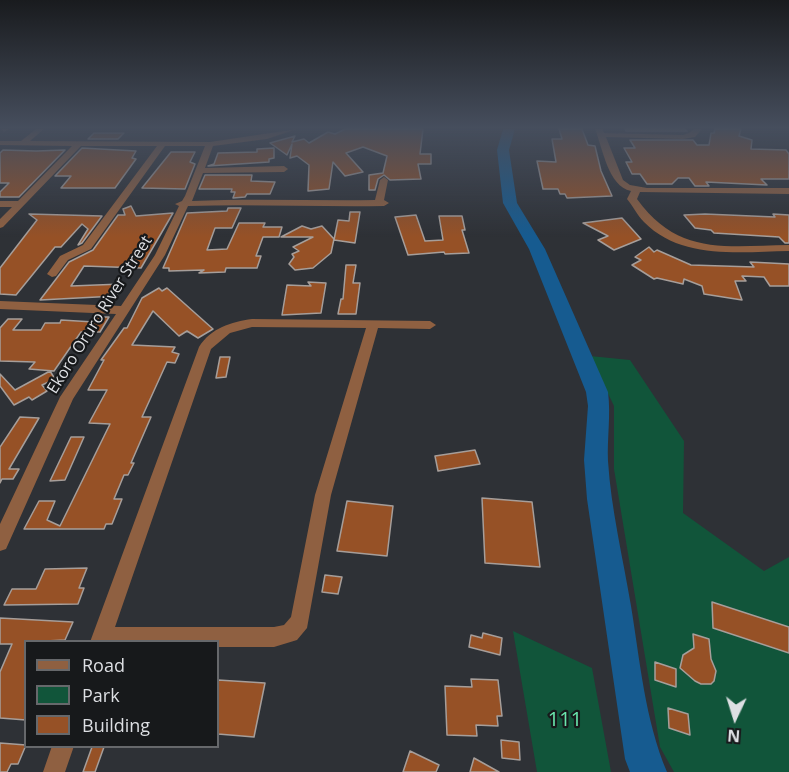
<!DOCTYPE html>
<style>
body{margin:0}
#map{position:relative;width:789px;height:772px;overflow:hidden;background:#2e3136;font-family:"Open Sans",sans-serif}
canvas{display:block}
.legend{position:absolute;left:24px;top:640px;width:195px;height:108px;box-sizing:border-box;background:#17191b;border:2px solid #66686b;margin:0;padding:8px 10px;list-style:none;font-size:18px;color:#dddfe3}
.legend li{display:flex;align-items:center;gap:12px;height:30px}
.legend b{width:30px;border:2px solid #66686b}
.north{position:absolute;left:705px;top:688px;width:60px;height:60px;-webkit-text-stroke:4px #17191b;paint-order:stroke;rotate:184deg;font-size:16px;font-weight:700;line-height:24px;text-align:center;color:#dddfe3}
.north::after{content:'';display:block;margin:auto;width:21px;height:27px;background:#dddfe3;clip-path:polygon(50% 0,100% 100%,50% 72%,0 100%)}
</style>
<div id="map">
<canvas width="789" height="772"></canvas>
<ul class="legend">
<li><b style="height:8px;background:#8f6041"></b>Road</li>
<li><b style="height:16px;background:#11553a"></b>Park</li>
<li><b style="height:16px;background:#965126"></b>Building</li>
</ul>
<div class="north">N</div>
</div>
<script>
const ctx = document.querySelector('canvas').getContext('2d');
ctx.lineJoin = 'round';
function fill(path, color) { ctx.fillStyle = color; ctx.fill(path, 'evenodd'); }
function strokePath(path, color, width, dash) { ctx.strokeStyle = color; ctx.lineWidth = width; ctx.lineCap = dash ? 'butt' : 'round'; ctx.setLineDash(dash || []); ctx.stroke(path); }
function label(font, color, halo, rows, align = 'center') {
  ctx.font = font + ' "Open Sans",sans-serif'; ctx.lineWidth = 4.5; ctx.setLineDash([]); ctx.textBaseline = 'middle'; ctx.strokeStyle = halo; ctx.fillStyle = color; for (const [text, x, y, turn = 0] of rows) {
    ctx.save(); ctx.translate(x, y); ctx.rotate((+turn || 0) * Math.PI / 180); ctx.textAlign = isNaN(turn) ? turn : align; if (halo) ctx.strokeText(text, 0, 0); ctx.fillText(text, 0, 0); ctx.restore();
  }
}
fill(new Path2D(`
 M590 356 630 360 684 441 683 513 764 571 789 557V772H674L660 747 614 469V406Z
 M513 631 592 668 611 772H537Z`), '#11553a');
fill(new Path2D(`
 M503 129H515L509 150 517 203 545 249 608 392C611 415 607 438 608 461 611 509 623 558 631 606 640 661 645 720 667 772H630L625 759 587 499 584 460 588 406 586 392 529 249 503 203 497 150Z`), '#165b90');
const building = new Path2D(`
 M345 129H423L420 154H431V164H418L421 179 390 180 384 175 378 179 375 190H369V175L383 173 387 156 363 147 346 153 363 172 345 176 333 162 329 189 308 191 309 165 297 156 290 158 292 144 287 155 270 143 295 136 292 142 304 139 309 143 328 132 335 134Z
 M559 129H582L588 145 595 146 601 171 612 196 567 198 565 194H560L558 189H543L537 161 556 162 552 139H562Z
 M625 129H685L687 131H626Z
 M715 129H741L739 136 752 140 751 149 786 150 789 154V179H761L767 185 706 182 709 186H695L689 178H678L672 184H647L640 174H632L626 162H632L624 148H635L630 140H693L697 145H709L711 133H714Z
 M94 133H124L118 139H88Z
 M82 148 136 151 132 158 136 159 115 188H61L71 176H55Z
 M274 148V158L269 159V162L208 166 214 164 218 153 257 152V149Z
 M3 150 36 151 65 150 19 197H0V192L9 183H0V153Z
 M171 152H195L190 162 195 164 185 189 142 188Z
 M205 175H252L251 181 275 182 270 194H247L245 197 233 198 235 192H231L232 189H199Z
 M131 206 136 216 173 213 141 268 84 266 71 286 122 284 116 296 40 300 69 262 93 250 118 215H125L123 209Z
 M228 208H241L232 228H215L207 250 227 249 239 223H265L263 227H282L279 237H263L256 256H261L257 268H226L225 272 199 273 204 270 169 271V268H163L187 213 227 211Z
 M350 212H360L355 243 334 240 338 220 349 221Z
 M29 214 102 216 82 243 78 245 88 229 82 224 61 247H55L16 295 0 294V268L37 220Z
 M705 214 775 217 773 214 789 215V243H785L779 237 714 233 711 230 695 228 684 215Z
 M416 215 425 241 443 240 439 216H462L465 230H462L469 253 445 254 444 252 408 255 395 217Z
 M622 218 641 239 614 250 598 240 608 236 583 223Z
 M302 226 311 229 322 226 334 239 331 253 313 268 295 270 289 264 294 257 292 254 299 251 293 247 313 237H281Z
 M649 247 654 252 657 250 691 265 754 267 750 262 789 264V286H770L764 277 742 276 746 281H735L742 300 704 294 702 286 684 279 683 284 657 278 654 279 632 265 641 260 635 257Z
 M346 265H356L353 283H360L356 314H338L341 299H343Z
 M308 282 326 283 321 313 282 315 287 285 311 286Z
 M159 288 162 291 167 288 213 329 198 338 187 331 179 336 153 311 132 345 175 347 172 352 179 354 175 363 167 362 142 417H151L131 463H134L128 475H124L114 499H122L112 524H106L104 529H24L39 501H55L47 520 60 526 110 424 89 423 107 390H88L104 360H101L124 328H127L142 298Z
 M97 317H109L100 332H81L54 371 29 369 35 362 0 361V328L8 319H22L13 330H41L45 323H60L61 320 94 322Z
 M220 357H230L226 377 216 378Z
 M50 371 55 379 42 385 47 391 32 400 29 397 14 405 0 386V374L15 390Z
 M20 417 39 418 9 469H19L13 479H2L0 483V447Z
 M71 437H84L65 480 50 481Z
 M475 450 480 464 438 471 435 456Z
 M482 498 532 502 540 567 485 563Z
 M347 501 393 506 387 556 337 551Z
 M87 568 79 588H84L78 604 4 605 12 589H36L45 569Z
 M325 575 342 577 338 594 322 592Z
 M712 602 789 627V653L713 628Z
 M0 618 73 622 65 640 26 642V720L0 718V672L12 644H0Z
 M483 633 502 638 500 655 469 647 471 635 482 638Z
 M693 634 709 639 711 659 716 671 714 681 711 684H701L695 681 680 668 683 655 694 648Z
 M655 662 676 669V687L655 680Z
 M471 679 498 680 502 716H497L498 726 476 725 477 736 447 735 445 686 472 687Z
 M218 680 265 683 254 737 218 734Z
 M668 708 688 714 690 735 669 728Z
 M501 740 519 742 520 760 502 758Z
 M0 743 26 745 18 764H11L7 772H0Z
 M92 747H104L95 772H83Z
 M410 751 439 765 436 772H403Z
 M474 758 499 772H470Z`);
fill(building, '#965126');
strokePath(building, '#a69e9a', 1.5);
fill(new Path2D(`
 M1 129H9L4 132Z
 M36 129H44L30 141 210 142 297 129 267 139 213 146 205 168 284 166 288 169 284 172 203 173 192 201C253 198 314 201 375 200L380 180 384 177 388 180 384 200 389 203 384 206C319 207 253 204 188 206L165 255 73 399 6 549 0 551V524L60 397 116 314 0 309V301L121 306 155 255 179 206 175 204 182 201 185 196 205 146H165L91 249 68 260 56 276 52 277 47 274 60 256 83 245 157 146H81L3 227 0 228V219L12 207H0V201H18L72 146 0 145V141H21Z
 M595 129H603L604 133 683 135 689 133 694 129H702L695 137 683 139 606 137 623 180 630 185 647 188H789V194L640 192 637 199C678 256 726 246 789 245V251C740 252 681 260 644 222 637 215 633 206 627 199L631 191C608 186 603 149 595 129Z
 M252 319 430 321 436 325 430 329 378 328 331 495 307 628 297 640 274 647H218V642H90L199 347C211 328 231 322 252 319ZM252 327 366 328 315 495 291 617 284 625 274 627H115L211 349 230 333Z
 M52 746H74L65 772H43Z`), '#8f6041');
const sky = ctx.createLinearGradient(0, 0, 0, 237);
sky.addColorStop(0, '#191b1e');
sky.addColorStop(0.54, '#464e5d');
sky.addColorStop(1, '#464e5d00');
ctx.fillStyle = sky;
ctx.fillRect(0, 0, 789, 237);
label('16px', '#dddfe3', '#17191b', [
 ["Ekoro Oruro River Street",100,315,-58]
]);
label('20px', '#6be7ae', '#17191b', [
 ["111",565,720]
]);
</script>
